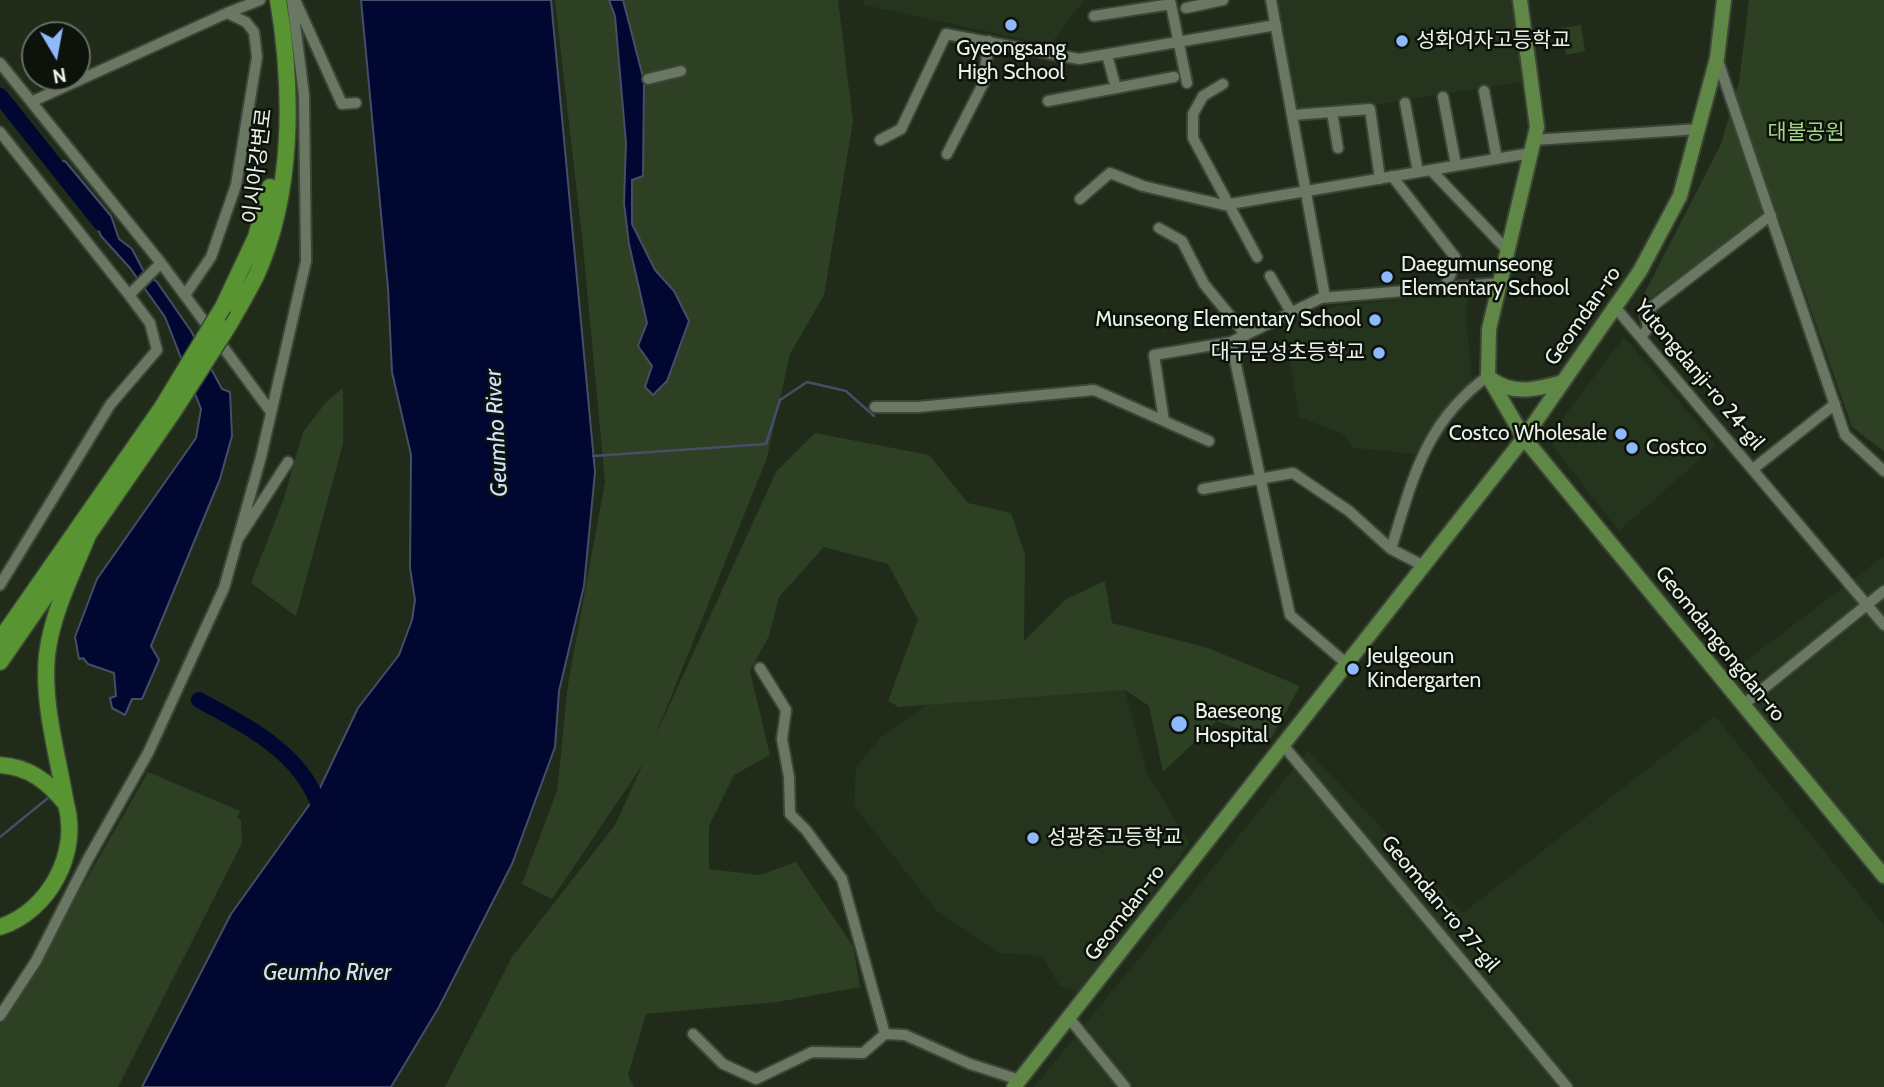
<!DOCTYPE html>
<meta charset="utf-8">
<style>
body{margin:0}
#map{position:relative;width:1884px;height:1087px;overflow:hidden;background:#202b1a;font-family:Cabin,sans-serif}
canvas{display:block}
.north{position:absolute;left:21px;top:21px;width:70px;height:70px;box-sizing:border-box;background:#0d120b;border:2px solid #666c63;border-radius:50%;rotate:170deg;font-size:19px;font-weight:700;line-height:28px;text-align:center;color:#ebf3e8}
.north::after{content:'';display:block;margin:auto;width:24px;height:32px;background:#8eb9fd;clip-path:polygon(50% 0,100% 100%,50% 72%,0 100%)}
</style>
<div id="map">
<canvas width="1884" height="1087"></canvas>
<div class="north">N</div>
</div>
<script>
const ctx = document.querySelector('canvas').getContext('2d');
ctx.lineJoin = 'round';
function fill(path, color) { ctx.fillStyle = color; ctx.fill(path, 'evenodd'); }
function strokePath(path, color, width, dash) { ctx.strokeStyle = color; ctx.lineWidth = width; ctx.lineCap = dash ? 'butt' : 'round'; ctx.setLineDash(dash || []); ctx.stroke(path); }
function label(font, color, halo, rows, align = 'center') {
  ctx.font = font + ' Cabin,"Noto Sans KR",sans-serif'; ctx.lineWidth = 5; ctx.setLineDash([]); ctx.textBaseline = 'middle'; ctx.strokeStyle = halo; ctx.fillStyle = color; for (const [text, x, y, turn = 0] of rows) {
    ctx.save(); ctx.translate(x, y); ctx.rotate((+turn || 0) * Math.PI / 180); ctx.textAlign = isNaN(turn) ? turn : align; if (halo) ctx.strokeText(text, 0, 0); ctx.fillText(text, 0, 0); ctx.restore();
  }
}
fill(new Path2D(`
 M864 0H1084L1050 45 864 5Z
 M1277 0H1514L1527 81 1372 105 1294 109Z
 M1469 291 1466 315 1472 378 1466 390 1438 420 1416 454 1354 448 1343 434 1299 417 1284 328 1336 306Z
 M1624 337 1716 445 1619 531 1547 439Z
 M1884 556V871L1722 679Z
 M1125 690 1147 773 1190 844 1078 992 1059 986 1043 956 1000 953 936 910 854 806 856 767 880 738 942 694Z
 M1715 716 1884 925V1087H1034L1308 751 1463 913Z`), '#25341d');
fill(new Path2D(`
 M555 0H838L853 121 824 295 790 354 767 458 654 739 776 472 815 433 929 455 968 503 1011 513 1025 555 1024 641 1066 599 1105 581 1112 623 1208 648 1300 686 1270 740 1217 721 1163 772 1149 706 1125 690 899 707 888 701 918 620 888 564 824 547 779 597 769 636 750 671 770 755 734 775 709 826V869L760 875 796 862 853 946 860 987 777 1002 646 1014 628 1075 634 1087H445L512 957 615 825 643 764 552 899 522 884 557 791 568 684 605 482 583 246Z
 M1749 0H1884V451L1852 427 1775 207 1637 308 1721 144 1739 82Z
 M1581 25 1585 51 1566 55 1561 28Z
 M343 388V444L296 616 251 583 284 498 303 432 327 401Z
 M148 772 240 811 237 817 241 820 242 843 118 1087H0V1017L31 976Z`), '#2d4023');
const water = new Path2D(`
 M361 0H551L595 472 584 586 559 691 555 747 512 864 439 1007 391 1087H142L231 914 317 794 358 708 399 655 412 620 415 600 410 568 411 455 392 372 388 288Z
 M609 0H623L644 81 643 176 632 180V224L655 270 674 291 689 321 667 381 653 395 645 387 652 366 638 346 647 323 629 244 624 203 626 143 615 16Z
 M65 161 111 216 119 239 132 249 143 270 157 282 191 331 222 389 230 392 232 436 220 479 151 646 159 660 142 699H132L125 715 112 708 110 698 116 696 114 673 88 664 83 658 79 659 75 637 97 579 196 438 201 409 165 317 130 268 101 236 88 206 57 162Z`);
fill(water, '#000730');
strokePath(water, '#464e67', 2);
strokePath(new Path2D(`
 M593 456 766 444 780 400 807 382 846 391 874 416
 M0 837 48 798`), '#464e67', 2.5);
strokePath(new Path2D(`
 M0 96 101 223
 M199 700C249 727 308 756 322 816`), '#000730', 16);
const minor = new Path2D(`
 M1170 0 1187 83
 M1271 0 1325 297
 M296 2 342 104 356 103
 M1186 8 1223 0
 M227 13 260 0
 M1094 16 1171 4
 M1107 55 1116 88 1174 77
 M1717 58 1845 435 1884 471
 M0 63 161 263 129 295 150 323 157 350 110 405 0 585
 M648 79 681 71
 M1223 84 1203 96 1193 114V138L1257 257
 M1484 91 1497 159
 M1443 97 1456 165
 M1048 101 1116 88
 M31 102 227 13 246 22 254 32 257 57 236 185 211 257 185 295
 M1405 103 1418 172
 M1332 112 1338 148
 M1293 115 1370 109 1380 179
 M0 132 129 295
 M880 140 901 129 946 34 1079 59 1276 25
 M1534 140 1699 129
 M947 154 983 84 989 41
 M1431 170 1508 251
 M1392 176 1455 257 1456 262 1445 287
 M1080 199 1110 173 1143 186 1224 205 1531 153
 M1159 228 1182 241 1204 284 1246 335
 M161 263 271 412
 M1270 276 1291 312
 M1615 307 1884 625
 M1641 337 1648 328 1645 312 1771 215
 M1231 342 1290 615 1347 664
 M875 407H918L1094 390 1209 441
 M1164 421 1154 355 1231 342 1321 298 1500 283
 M1753 469 1835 404
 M1203 489 1293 473 1349 511 1391 549 1422 565
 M240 536 288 462
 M1391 549C1413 478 1425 422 1488 376
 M760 668 786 710 782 739 789 777 790 814 806 830 842 879 885 1034 905 1035 970 1064 1020 1080
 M1743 705 1884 591
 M1283 745 1567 1087
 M0 1016 36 961 88 859 148 753 224 588 261 457 306 261 304 95 292 0
 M1069 1018 1125 1087
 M693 1034 723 1064 756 1079 812 1052 863 1053 885 1034`);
const major = new Path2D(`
 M1520 0 1537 127 1489 329 1488 376 1524 438 1884 876
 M1491 379C1514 396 1537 389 1563 382
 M1014 1087 1524 438 1640 271 1680 196 1717 58 1724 0`);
const highway = new Path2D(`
 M223 307 256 237 270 187
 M227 328C237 311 247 294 256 276 294 193 293 88 278 0
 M0 640 163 406
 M0 662 173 412
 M0 765C30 767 48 782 66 804 58 756 42 704 47 655 52 613 73 572 89 533
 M0 927C49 911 80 853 66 804`);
strokePath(minor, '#3c4537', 14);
strokePath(major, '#3c4537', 18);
strokePath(highway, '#3c4537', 19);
strokePath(minor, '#697763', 10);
strokePath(major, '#5f8846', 14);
strokePath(highway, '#589432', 16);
const highwayBridge = new Path2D(`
 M163 406 223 307
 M173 412 227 328`);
strokePath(highwayBridge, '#3c4537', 19, []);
strokePath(highwayBridge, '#589432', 16);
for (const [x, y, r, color] of [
 [1011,25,7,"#8eb9fd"],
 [1402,41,7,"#8eb9fd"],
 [1387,277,7,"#8eb9fd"],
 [1375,320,7,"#8eb9fd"],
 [1379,353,7,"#8eb9fd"],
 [1621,434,7,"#8eb9fd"],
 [1632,448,7,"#8eb9fd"],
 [1353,669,7,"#8eb9fd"],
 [1179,724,9,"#8eb9fd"],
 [1033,838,7,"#8eb9fd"]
]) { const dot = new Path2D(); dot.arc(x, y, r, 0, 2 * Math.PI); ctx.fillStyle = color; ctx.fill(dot); strokePath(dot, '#0d120b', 2.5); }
label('21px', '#ebf3e8', '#0d120b', [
 ["성화여자고등학교",1416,41],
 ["Gyeongsang",1011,49,"center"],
 ["High School",1011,73,"center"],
 ["Daegumunseong",1401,265],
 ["Elementary School",1401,289],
 ["Munseong Elementary School",1361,320,"right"],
 ["대구문성초등학교",1365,353,"right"],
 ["Costco Wholesale",1607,434,"right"],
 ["Costco",1646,448],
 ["Jeulgeoun",1367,657],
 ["Kindergarten",1367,681],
 ["Baeseong",1195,712],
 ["Hospital",1195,736],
 ["성광중고등학교",1047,838]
], 'left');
label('21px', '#a2d488', '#0d120b', [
 ["대불공원",1806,133]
]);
label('21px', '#ebf3e8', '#0d120b', [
 ["이시아강변로",258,166,-83],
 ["Geomdan-ro",1583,316,-55],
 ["Yutongdanji-ro 24-gil",1699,375,50],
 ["Geomdangongdan-ro",1720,644,51],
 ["Geomdan-ro 27-gil",1440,904,50],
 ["Geomdan-ro",1125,913,-52]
]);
label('italic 23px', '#cee1ff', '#0d120b', [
 ["Geumho River",497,433,-93],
 ["Geumho River",327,973]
]);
</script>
